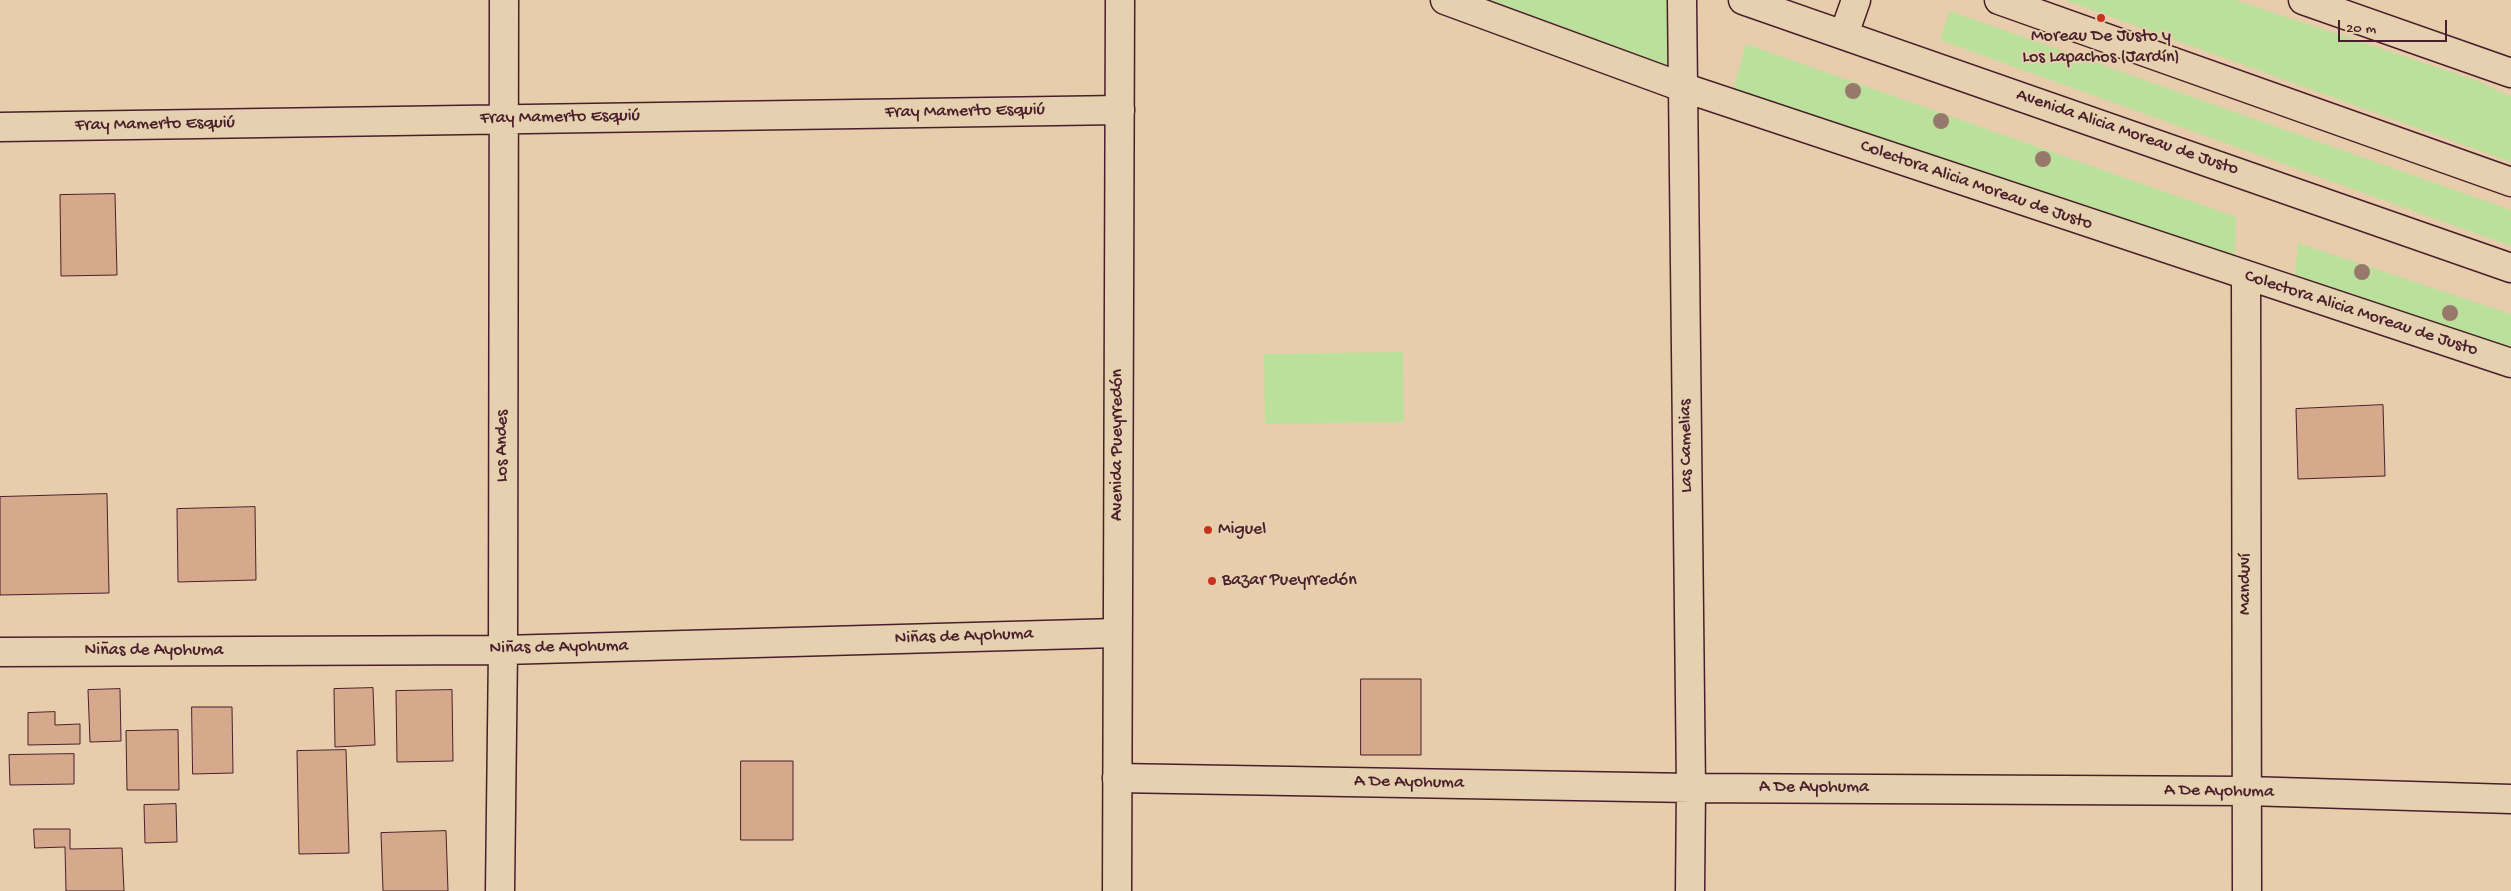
<!DOCTYPE html>
<meta charset="utf-8">
<style>
body{margin:0}
#map{position:relative;width:2511px;height:891px;overflow:hidden;background:#e7cdac;font-family:"Gochi Hand",sans-serif}
canvas{display:block}
.scale{position:absolute;left:2338px;top:20px;width:109px;height:22px;box-sizing:border-box;border:2px solid #4a1f2b;border-top:0;padding-left:6px;font-size:15px;line-height:18px;white-space:nowrap;color:#4a1f2b;-webkit-text-stroke:4px #e5d0af;paint-order:stroke}
</style>
<div id="map">
<canvas width="2511" height="891"></canvas>
<div class="scale">20 m</div>
</div>
<script>
const ctx = document.querySelector('canvas').getContext('2d');
ctx.lineJoin = 'round';
function fill(path, color) { ctx.fillStyle = color; ctx.fill(path, 'evenodd'); }
function strokePath(path, color, width, dash) { ctx.strokeStyle = color; ctx.lineWidth = width; ctx.lineCap = dash ? 'butt' : 'round'; ctx.setLineDash(dash || []); ctx.stroke(path); }
function label(font, color, halo, rows, align = 'center') {
  ctx.font = font + ' "Gochi Hand",sans-serif'; ctx.lineWidth = 4; ctx.setLineDash([]); ctx.textBaseline = 'middle'; ctx.strokeStyle = halo; ctx.fillStyle = color; for (const [text, x, y, turn = 0] of rows) {
    ctx.save(); ctx.translate(x, y); ctx.rotate((+turn || 0) * Math.PI / 180); ctx.textAlign = isNaN(turn) ? turn : align; if (halo) ctx.strokeText(text, 0, 0); ctx.fillText(text, 0, 0); ctx.restore();
  }
}
fill(new Path2D(`
 M1455 0H1670L1667 73Z
 M2065 0H2235L2478 81 2511 97V162Z
 M1950 11 2511 210V246L1940 40Z
 M1746 44 2236 217 2235 267 1732 94Z
 M2298 243 2511 314V354L2294 286Z
 M1403 352 1404 422 1265 424 1264 354Z`), '#bbe09b');
const building = new Path2D(`
 M115 194 117 275 61 276 60 195Z
 M2383 405 2385 476 2298 479 2296 409Z
 M107 494 109 593 0 595V497Z
 M255 507 256 580 178 582 177 509Z
 M1361 679H1421V755H1361Z
 M373 688 375 745 335 747 334 689Z
 M120 689 121 741 90 742 88 690Z
 M452 690 453 761 397 762 396 691Z
 M192 707H232L233 773 193 774Z
 M55 712V725L80 724V744L28 745V713Z
 M178 730 179 790H127L126 731Z
 M346 750 349 853 299 854 297 751Z
 M74 754V784L10 785 9 755Z
 M741 761H793V840H741Z
 M176 804 177 842 145 843 144 805Z
 M34 829H70V849L122 848 124 891H66L65 847 35 848Z
 M446 831 448 891H383L381 833Z`);
fill(building, '#d6a98d');
strokePath(building, '#4a1f2b', 1);
const street = new Path2D(`
 M1445 0 1682 87 2511 363
 M1682 0 1691 788 1690 891
 M2303 0 2511 73
 M1844 34 1856 0
 M0 127 1120 110
 M2246 277 2247 891
 M0 652 503 650 1117 633
 M1117 778 1691 788 2247 791 2511 799
 M500 891 503 650 504 0`);
const secondary = new Path2D(`
 M1117 891 1120 0`);
const primary = new Path2D(`
 M1743 0 2511 268
 M1999 0 2511 182`);
strokePath(street, '#4a1f2b', 31);
strokePath(secondary, '#4a1f2b', 31);
strokePath(primary, '#4a1f2b', 31);
strokePath(street, '#e5d0af', 28);
strokePath(secondary, '#e5d0af', 28);
strokePath(primary, '#e5d0af', 28);
ctx.fillStyle = '#97786b';
for (const [x, y] of [
 [1853,91],
 [1941,121],
 [2043,159],
 [2362,272],
 [2450,313]
]) { ctx.beginPath(); ctx.arc(x, y, 8, 0, 2 * Math.PI); ctx.fill(); }
for (const [x, y, r, color] of [
 [2101,18,5,"#c8321e"],
 [1208,530,5,"#c8321e"],
 [1212,581,5,"#c8321e"]
]) { const dot = new Path2D(); dot.arc(x, y, r, 0, 2 * Math.PI); ctx.fillStyle = color; ctx.fill(dot); strokePath(dot, '#e5d0af', 2); }
label('18px', '#4a1f2b', '#e5d0af', [
 ["Moreau De Justo y",2101,37,"center"],
 ["Los Lapachos (Jardín)",2101,58,"center"],
 ["Miguel",1218,530],
 ["Bazar Pueyrredón",1222,581]
], 'left');
label('18px', '#4a1f2b', '#e5d0af', [
 ["Fray Mamerto Esquiú",965,112,-1],
 ["Fray Mamerto Esquiú",560,118,-1],
 ["Fray Mamerto Esquiú",155,125,-1],
 ["Avenida Alicia Moreau de Justo",2127,133,19],
 ["Colectora Alicia Moreau de Justo",1976,186,19],
 ["Colectora Alicia Moreau de Justo",2361,314,18],
 ["Avenida Pueyrredón",1118,445,-90],
 ["Los Andes",503,446,-90],
 ["Las Camelias",1687,446,-91],
 ["Manduví",2246,584,-90],
 ["Niñas de Ayohuma",964,637,-2],
 ["Niñas de Ayohuma",559,648,-1],
 ["Niñas de Ayohuma",154,651],
 ["A De Ayohuma",1409,783,1],
 ["A De Ayohuma",1814,788],
 ["A De Ayohuma",2219,792,1]
]);
</script>
